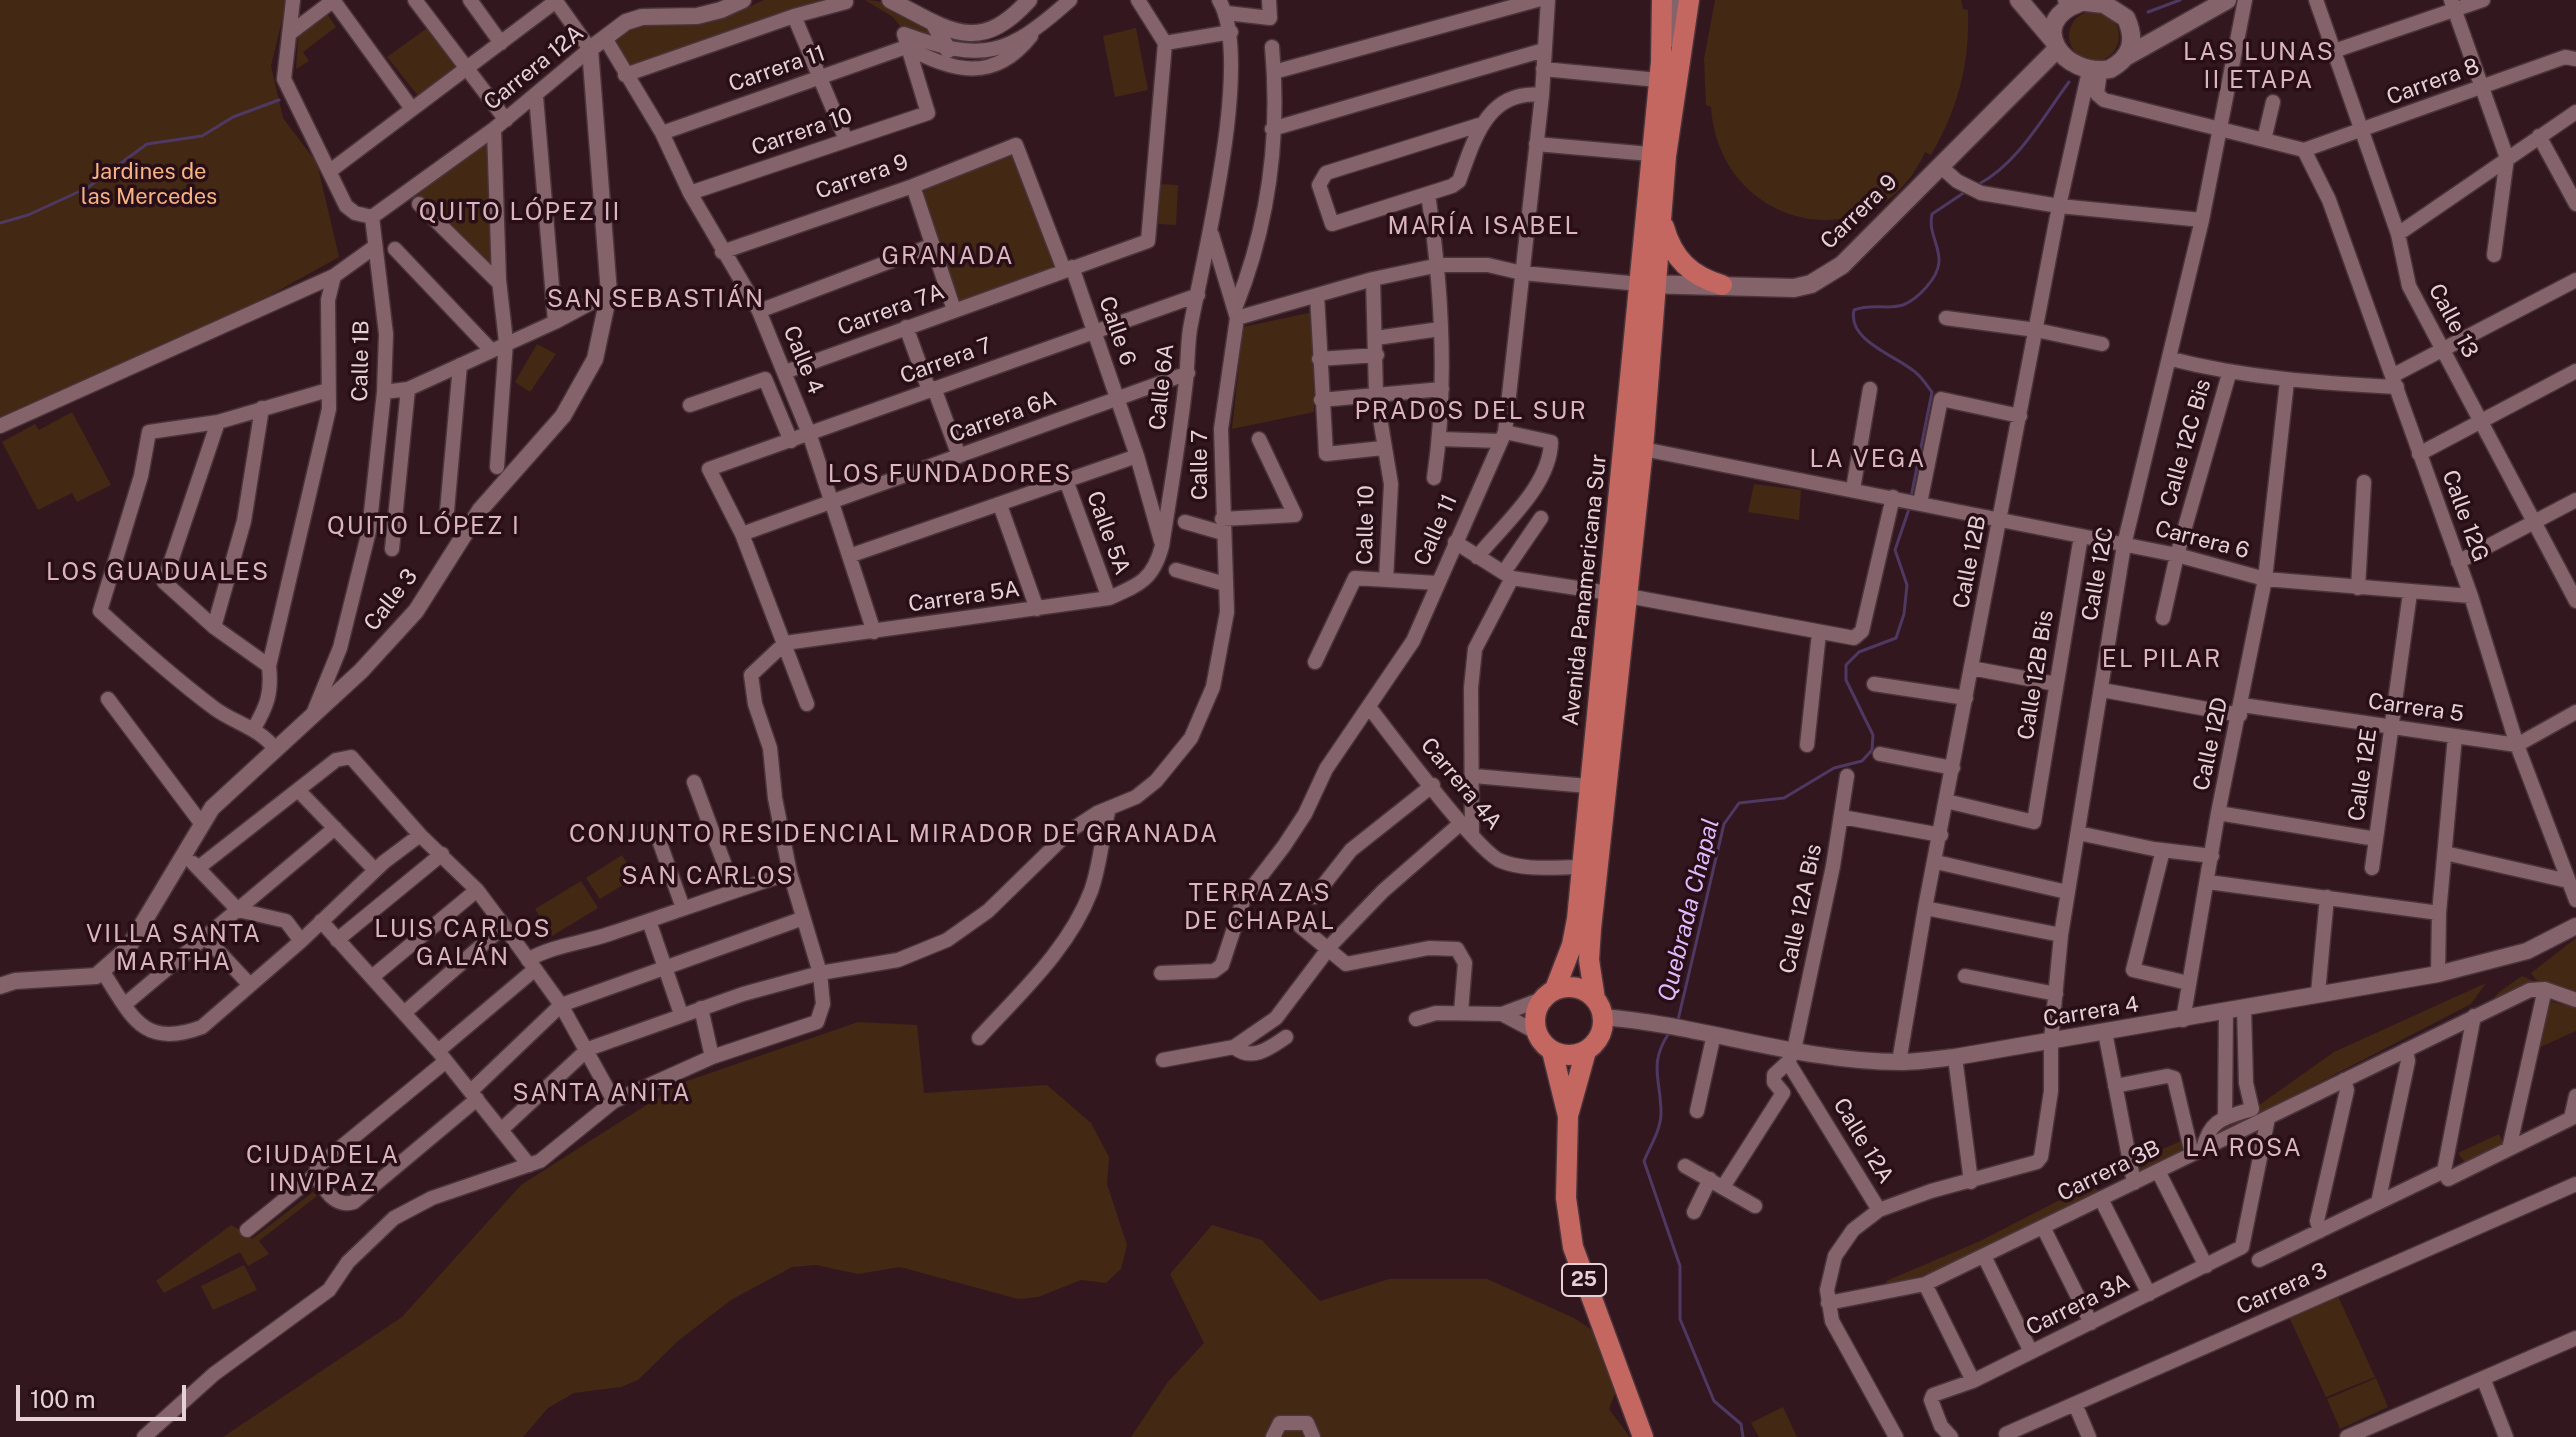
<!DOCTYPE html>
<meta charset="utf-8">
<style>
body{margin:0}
#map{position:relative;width:2576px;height:1437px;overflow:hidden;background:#32171f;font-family:"Public Sans",sans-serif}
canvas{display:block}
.scale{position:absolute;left:16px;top:1385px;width:170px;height:36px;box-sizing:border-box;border:4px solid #e5d1d6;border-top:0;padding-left:10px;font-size:24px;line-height:28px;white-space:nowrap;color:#e5d1d6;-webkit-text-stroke:6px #280e16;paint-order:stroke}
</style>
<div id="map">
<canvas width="2576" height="1437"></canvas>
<div class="scale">100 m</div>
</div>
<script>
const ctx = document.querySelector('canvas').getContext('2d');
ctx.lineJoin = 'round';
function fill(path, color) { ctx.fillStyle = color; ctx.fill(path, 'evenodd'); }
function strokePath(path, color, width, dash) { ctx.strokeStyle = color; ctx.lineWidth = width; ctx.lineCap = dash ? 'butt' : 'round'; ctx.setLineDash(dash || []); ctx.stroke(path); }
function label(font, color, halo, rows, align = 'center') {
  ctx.font = font + ' "Public Sans",sans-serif'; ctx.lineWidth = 7; ctx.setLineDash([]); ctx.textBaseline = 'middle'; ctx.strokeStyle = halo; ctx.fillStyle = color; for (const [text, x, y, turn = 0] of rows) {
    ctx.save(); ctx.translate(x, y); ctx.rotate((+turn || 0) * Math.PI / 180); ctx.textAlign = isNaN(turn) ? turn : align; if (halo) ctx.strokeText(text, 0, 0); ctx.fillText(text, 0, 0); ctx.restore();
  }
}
fill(new Path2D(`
 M0 0H287L271 66 283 118 317 163 339 257 267 297 0 419Z
 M764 0H834L634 71 614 40 639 24 723 18Z
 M865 0C894 0 929 23 943 47L904 31 893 17Z
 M1715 0H1961L1963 9 1968 10C1970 63 1958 109 1931 155L1925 152C1876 264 1719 230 1711 107L1706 105 1704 59Z
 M2069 36a25 25 0 1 1 50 0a25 25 0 1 1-50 0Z
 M326 12 336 27 303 52 309 61 296 69 298 36Z
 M430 26 461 67 420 98 387 57Z
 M1136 28 1148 90 1115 97 1103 36Z
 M488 140 493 274 415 196Z
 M1022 148 1065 263 958 304 919 190Z
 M1161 184 1178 185 1176 225 1158 224Z
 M1313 312 1314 412 1232 429 1243 327Z
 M537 344 556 354 530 392 515 382Z
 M72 412 111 485 77 502 72 493 38 510 2 442 35 424 39 430Z
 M1754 484 1801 490 1799 520 1748 512Z
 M622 855 636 877 600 899 586 878Z
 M581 881 598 908 552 936 535 909Z
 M2576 938V992L2536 980 2531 973Z
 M2522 976 2541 984 2484 1010 2499 992Z
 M2486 983 2471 1004 2208 1140 2210 1131 2248 1113 2334 1052Z
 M2549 1001 2576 1008V1031L2538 1048Z
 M858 1022 917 1025 924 1093 1047 1085 1091 1123 1109 1157 1107 1184 1127 1245 1121 1269 1106 1283 1081 1280 1038 1297 1018 1299 900 1267 858 1274 816 1265 792 1267 731 1300 678 1341 638 1380 621 1387 574 1393 548 1408 523 1437H223L402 1317 521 1185 681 1083Z
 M2499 1134 2507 1150 2468 1167 2458 1153Z
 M2183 1140 2186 1146 2175 1156 2138 1171 2136 1161Z
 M2093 1183 2100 1194 1942 1270C1922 1273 1907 1284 1888 1286L1886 1281 1978 1242Z
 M313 1192 317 1196 259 1241 269 1254 248 1266 240 1252 164 1293 156 1281 231 1225 242 1231 241 1236 247 1233 252 1239Z
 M1212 1225 1262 1240 1320 1301 1389 1279H1487L1574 1318 1604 1338 1621 1378 1609 1409 1630 1437H1131L1167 1383 1204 1343 1170 1274Z
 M244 1265 257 1290 213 1310 201 1286Z
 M2337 1294 2375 1377 2326 1397 2289 1317Z
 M2376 1378 2388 1407 2340 1429 2327 1399Z
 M1783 1407 1797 1437H1759L1751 1423Z`), '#432814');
strokePath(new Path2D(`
 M2148 12 2180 0
 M1979 184C2018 163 2043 117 2069 82
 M0 223 28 215 87 188 147 144 202 136 233 117 279 100
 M1911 497 1932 392C1927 386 1922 377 1915 372 1897 356 1847 341 1854 310 1871 303 1888 310 1903 305 1918 299 1938 278 1939 262 1940 245 1928 233 1932 214L1965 192
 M1678 1020 1724 824 1739 803 1784 798 1834 768 1862 761 1872 750 1873 735 1846 680V665L1859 652 1896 638 1904 614 1907 585 1895 550 1909 509
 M1669 1033C1648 1064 1661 1080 1661 1113 1661 1130 1650 1146 1644 1161L1680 1266V1319L1714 1401 1741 1424 1743 1437`), '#4f3861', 3);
const minor = new Path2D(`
 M293 0 284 79 346 206 355 213 372 217
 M333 0 412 109
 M415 0 506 120
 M470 0 501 43
 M1138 0 1165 43
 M2316 0 2398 234 2409 286 2576 601
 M2451 0 2507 158 2494 255
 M1227 13 1270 18 1269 0
 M794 16 846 140
 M289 34 334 0
 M605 38 662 133 690 193 759 311 810 436 874 632
 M1165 43 1231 32
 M2334 51 2483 0
 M1543 69 1658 80
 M2100 71 2097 94 2104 100 2304 150
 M1274 72 1537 0
 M625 75 794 16 846 2
 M536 96 555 322
 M1479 125 1326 173 1319 185 1332 224 1452 186 1459 181C1474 140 1487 89 1542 95
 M494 129 499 280 506 342 497 467
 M1272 129 1544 50
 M662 133 906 47C953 71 993 84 1031 36
 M2539 136 2576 204
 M2264 140 2273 102
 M1536 144 1650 154
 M2304 150 2329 200 2392 376 2471 596 2517 745 2576 900
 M2304 150 2565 57 2576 59
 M1940 166 1957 181 1981 193 2059 206 2202 220
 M330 171 556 1
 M913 186 954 310
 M690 193 928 113 904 34C984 63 1007 56 1070 0
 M1428 194C1442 288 1448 384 1434 478
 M419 204 499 283
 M372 217 494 129 590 49 555 0
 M2398 234 2576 112
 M395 249 490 349
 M722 252 913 186 1016 145 1064 270
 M1072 267 1137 456 1161 541
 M1373 279 1376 394 1391 484 1386 580
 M1317 295 1326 454 1383 448
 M1236 306C1269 223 1280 135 1272 47
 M759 311 933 245
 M1237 318 1373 279 1439 265H1488L1522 273 1640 284
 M1946 318 2036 330 2102 344
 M906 327 929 390
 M1376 338 1440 329
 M1319 359 1377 355
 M2171 359C2246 378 2319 383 2397 387
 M785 372 1148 241 1165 43
 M2392 376 2576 280
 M934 388 959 456
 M384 392 408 389 555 322 609 293
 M1321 400 1442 389
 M690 405 765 379 791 441
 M218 422 164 582 214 627 269 666
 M0 426 334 276
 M1440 439 1500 441
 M1643 449 2177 555 2265 579 2471 596
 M2419 454 2576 371
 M1067 483 1109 598
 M1853 489 1870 389
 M1920 503 1941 399 2020 416
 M1000 505 1037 609
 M447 511 460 365
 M1222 519 1295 515 1259 439
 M1185 522 1223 533
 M742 534 1188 373
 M1455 542 1512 578 1609 593
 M392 549 408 389
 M849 556 1137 456
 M1477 557C1503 525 1550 486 1551 442L1505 432
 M2458 562 2576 500
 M1176 570 1225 584
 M1504 572 1541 518
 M2358 588 2364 482
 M1628 596 1854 638 1862 631 1893 497
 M2163 618 2177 555 2229 374
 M214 627 244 521 262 408
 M1315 662 1355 578 1437 583
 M1971 668 2056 684
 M1874 684 1966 698
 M2102 690 2240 715
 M108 699 201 823
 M807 704 742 534 709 469 1198 295
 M2242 705 2517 745 2576 712
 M1369 707C1391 735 1477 852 1501 861 1525 871 1555 867 1581 867
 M313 714 340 648 369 531 384 392 386 334 372 217
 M253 730C267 706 272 694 269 666L329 409 328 300 334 276 373 248
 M1807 745 1819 633
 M275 749C260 728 234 723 214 708 174 678 137 645 100 611L141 476 149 432 218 422 328 390
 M1880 754 1953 768
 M1474 776 1588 786
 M1847 776 1833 866 1794 1050 1788 1062 1879 1210
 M694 782 734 890
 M298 790 375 870
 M1946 801 2034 822 2081 536
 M2218 813 2376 839
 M1842 817 1941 835
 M655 829 683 908
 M2078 833 2154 849 2212 856
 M1472 835 1471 688 1475 649 1512 578
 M2163 850 2133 970 2188 983
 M2445 853 2568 881
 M1936 862 2067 892
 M193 863 238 910 286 921 301 941
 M198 868 336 760 351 757 420 835 477 890 504 926 561 1005 614 1101
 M2372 868 2410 593
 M2208 882 2439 913
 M1314 897 1351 850 1433 785
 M1925 908 2061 935
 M321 921 438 1051 529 1165
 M649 921 681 1014
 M1300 926 1346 964 1429 948 1457 949 1465 963 1461 1012
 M205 937 250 985
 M337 940 442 854
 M528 960C551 946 582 943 609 934 670 914 729 892 790 873
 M103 972C132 1017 143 1049 202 1027L301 941 384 862 420 835
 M1161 973 1214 971 1222 965 1244 898 1284 846 1305 814 1326 769 1413 641 1505 432 1542 95 1548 0
 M2438 974 2439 913 2455 736
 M1965 976 2056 994
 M372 977 477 890
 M2318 993 2327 897
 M124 1005 335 828
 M701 1008 712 1057
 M404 1013 504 926
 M1502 1014 1536 1032
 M1416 1019 1436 1013 1502 1014 1542 999
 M2183 1020 2218 813 2265 579 2287 381
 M2105 1032 2134 1183
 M979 1038C1020 993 1069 949 1091 891 1100 866 1102 837 1108 812
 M1234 1047C1252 1062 1270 1048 1286 1037
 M438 1051 534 970
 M1955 1057 1971 1182
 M1163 1060 1234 1047 1276 1018 1332 944 1383 891 1461 823
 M446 1061 317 1167 316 1176C326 1191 335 1208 354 1202L477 1099
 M1899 1062 1925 908 2059 206 2089 71
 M2115 1086 2167 1076 2174 1078 2192 1154
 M471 1091 561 1005 801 919
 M1697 1111 1714 1034
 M2225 1117 2226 1010
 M2571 1118 2576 1096
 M501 1130 588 1049 743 994 820 973 898 960 947 940 988 911 1071 830 1097 813 1136 797 1156 781 1191 738 1213 687 1227 612 1221 429 1237 318 1212 235
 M2203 1149C2210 1119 2224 1118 2252 1109L2246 1083 2244 1008
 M2509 1149 2545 989
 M1685 1166 1755 1206
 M2158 1171 2206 1266
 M2448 1179 2576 1116
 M1723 1187 1783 1093 1774 1082V1075L1788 1062
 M2101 1199 2149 1294
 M2378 1203 2408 1061 2406 1050
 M1694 1212 1710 1179
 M2043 1227 2091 1323
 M247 1230 315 1175
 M2320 1231 2317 1221 2347 1090 2344 1080
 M1984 1256 2031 1352
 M2259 1260 2444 1171 2474 1016
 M1925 1284 1973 1381
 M1828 1303 1925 1284 2530 990 2545 989 2576 1000
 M2483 1378 2506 1437
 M2075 1404 2089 1437
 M2006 1434 2576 1184
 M144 1437 214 1374 329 1290 348 1262 394 1218 432 1198 540 1161 614 1101 712 1057 817 1022 823 1004 820 973 790 873 775 798 770 748 755 704 751 675 785 643 1109 598C1139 585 1153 580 1162 546 1170 494 1179 442 1185 389 1188 369 1187 349 1190 329 1203 258 1254 59 1219 0
 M1273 1437 1280 1423H1307L1313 1437
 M1896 1437 1832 1321 1827 1290 1835 1256 1853 1230 1879 1210 1931 1191 2037 1162 2041 1157 2051 1091V1040L2061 935 2124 545 2202 220 2245 0
 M1951 1437 1941 1426 1931 1400 1933 1395 1973 1381 2242 1247 2268 1118
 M2347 1437 2576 1338`);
const tertiary = new Path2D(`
 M890 0C947 29 978 57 1029 0
 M934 24 948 50
 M0 986 15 981 96 976 128 948 212 808 361 671 416 611 480 510 563 416 595 359 609 293 590 49 626 22 642 17 697 16 721 10 743 0
 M1603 1017C1702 1025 1800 1062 1900 1062 1918 1062 1937 1059 1955 1057L2438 974 2527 951 2576 926`);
const secondary = new Path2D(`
 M2019 0 2053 40
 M2067 0 2104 4 2126 18C2136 40 2132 57 2110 69 2063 78 2025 23 2079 3
 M1666 40 1675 0
 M2127 56 2227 0
 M1643 284 1794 288 1811 284 1842 265 2057 49`);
const primary = new Path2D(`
 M1664 227C1673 259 1691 276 1722 285
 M1535 1021a34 34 0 1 1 68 0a34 34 0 1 1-68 0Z
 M1555 989 1572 945 1577 919 1661 62 1662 0
 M1595 999 1589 960 1591 929 1643 449 1666 156 1689 0
 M1552 1051 1568 1116 1566 1198 1573 1247 1643 1437
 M1569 1112 1586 1051`);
strokePath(minor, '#4a343a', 17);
strokePath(tertiary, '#4a343a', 19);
strokePath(secondary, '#4a343a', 21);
strokePath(primary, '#4a343a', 23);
strokePath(minor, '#84636b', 14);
strokePath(tertiary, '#84636b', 16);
strokePath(secondary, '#84636b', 18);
strokePath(primary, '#c36760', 20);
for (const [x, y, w] of [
 [1584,1280,44]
]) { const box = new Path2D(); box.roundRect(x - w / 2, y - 16, w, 32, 6); ctx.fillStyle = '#280e16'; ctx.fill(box); strokePath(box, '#e5d1d6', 2); }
label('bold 20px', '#e5d1d6', null, [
 ["25",1584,1280]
]);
label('22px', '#e5d1d6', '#280e16', [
 ["Carrera 12A",534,68,-39],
 ["Carrera 11",777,69,-19],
 ["Carrera 8",2433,82,-20],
 ["Carrera 10",802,132,-19],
 ["Carrera 9",862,177,-19],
 ["Carrera 9",1859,212,-44],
 ["Carrera 7A",891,310,-20],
 ["Calle 13",2453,321,62],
 ["Calle 6",1117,331,71],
 ["Calle 4",803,360,68],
 ["Calle 1B",361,361,-89],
 ["Carrera 7",946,361,-20],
 ["Calle 6A",1162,387,-84],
 ["Carrera 6A",1003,417,-20],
 ["Calle 12C Bis",2186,443,-74],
 ["Calle 7",1200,465,-90],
 ["Calle 12G",2465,516,70],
 ["Calle 10",1366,525,-89],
 ["Calle 11",1436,530,-66],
 ["Calle 5A",1108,533,70],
 ["Carrera 6",2202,540,14],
 ["Calle 12B",1970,562,-79],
 ["Calle 12C",2098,574,-80],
 ["Avenida Panamericana Sur",1585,590,-84],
 ["Carrera 5A",964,597,-8],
 ["Calle 3",391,600,-52],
 ["Calle 12B Bis",2036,675,-81],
 ["Carrera 5",2416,708,8],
 ["Calle 12D",2211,744,-78],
 ["Calle 12E",2363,775,-82],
 ["Carrera 4A",1461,784,50],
 ["Calle 12A Bis",1801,909,-78],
 ["Carrera 4",2091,1012,-9],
 ["Calle 12A",1863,1141,59],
 ["Carrera 3B",2109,1171,-26],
 ["Carrera 3",2282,1289,-24],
 ["Carrera 3A",2078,1305,-26]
]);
label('22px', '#f7b383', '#280e16', [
 ["Jardines de",149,172],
 ["las Mercedes",149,197]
]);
ctx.letterSpacing = '2px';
label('24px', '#dbb5be', '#280e16', [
 ["LAS LUNAS",2259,53],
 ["II ETAPA",2259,81],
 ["QUITO LÓPEZ II",520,213],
 ["MARÍA ISABEL",1484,227],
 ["GRANADA",948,257],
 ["SAN SEBASTIÁN",656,300],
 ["PRADOS DEL SUR",1471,412],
 ["LA VEGA",1868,460],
 ["LOS FUNDADORES",950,475],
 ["QUITO LÓPEZ I",424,527],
 ["LOS GUADUALES",158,573],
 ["EL PILAR",2162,660],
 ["CONJUNTO RESIDENCIAL MIRADOR DE GRANADA",894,835],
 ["SAN CARLOS",708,877],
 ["TERRAZAS",1260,894],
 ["DE CHAPAL",1260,922],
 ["LUIS CARLOS",463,930],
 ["GALÁN",463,958],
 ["VILLA SANTA",174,935],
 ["MARTHA",174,963],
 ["SANTA ANITA",602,1094],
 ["LA ROSA",2244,1149],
 ["CIUDADELA",323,1156],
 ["INVIPAZ",323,1184]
]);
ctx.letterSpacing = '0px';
label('italic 24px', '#dfbafe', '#280e16', [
 ["Quebrada Chapal",1689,910,-76]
]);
</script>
